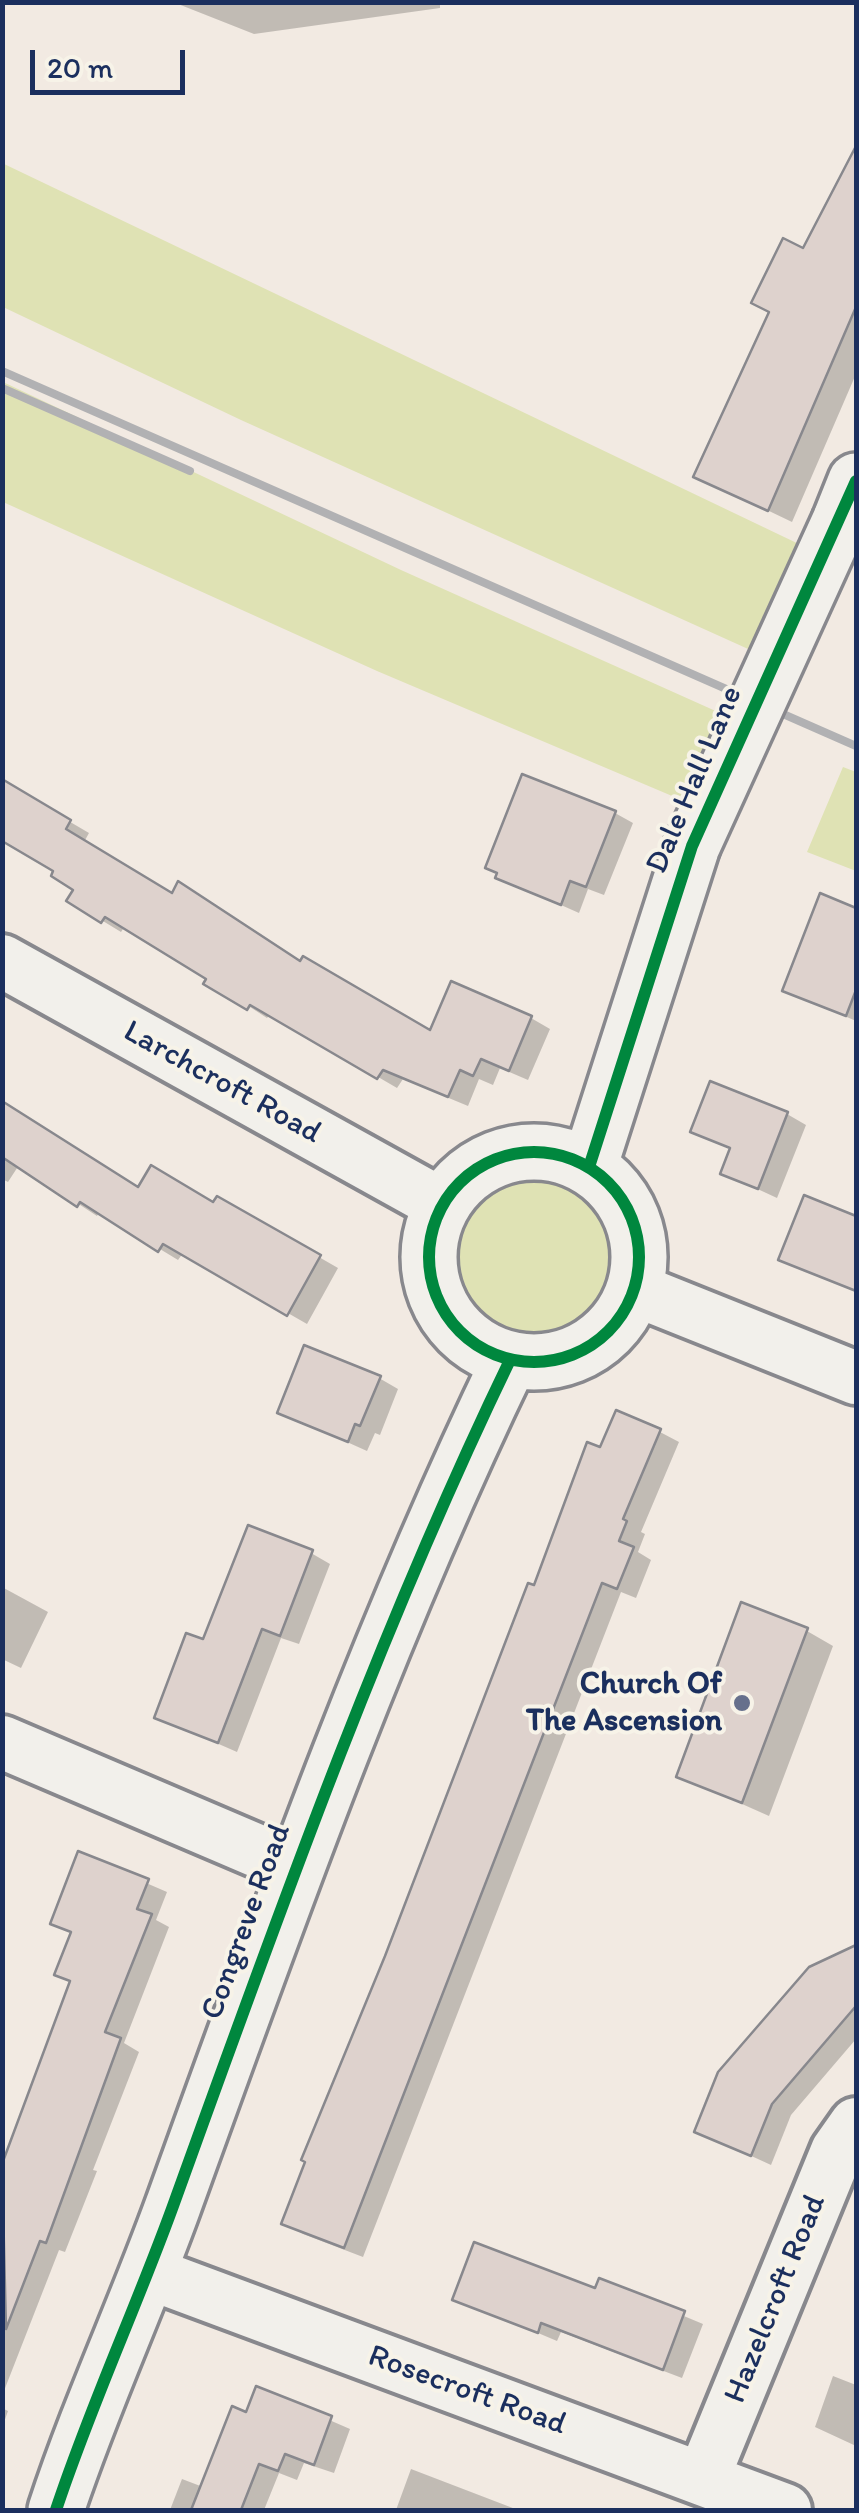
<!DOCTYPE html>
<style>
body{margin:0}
#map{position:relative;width:859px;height:2513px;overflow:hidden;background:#f2eae2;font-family:Itim,sans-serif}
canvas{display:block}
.frame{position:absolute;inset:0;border:5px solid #1b2f5e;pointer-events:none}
.scale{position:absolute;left:30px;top:50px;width:155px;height:45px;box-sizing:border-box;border:5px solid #1b2f5e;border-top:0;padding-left:12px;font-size:30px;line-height:35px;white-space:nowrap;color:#1b2f5e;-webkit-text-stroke:8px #f7f3e8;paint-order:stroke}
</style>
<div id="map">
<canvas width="859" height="2513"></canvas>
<div class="frame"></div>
<div class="scale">20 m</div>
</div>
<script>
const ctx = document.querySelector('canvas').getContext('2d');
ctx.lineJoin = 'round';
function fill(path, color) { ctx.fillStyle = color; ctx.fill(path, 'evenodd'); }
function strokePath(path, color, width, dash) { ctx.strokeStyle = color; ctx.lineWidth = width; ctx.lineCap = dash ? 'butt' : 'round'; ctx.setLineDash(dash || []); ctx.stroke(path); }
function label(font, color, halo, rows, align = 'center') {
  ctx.font = font + ' Itim,sans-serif'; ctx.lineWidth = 8; ctx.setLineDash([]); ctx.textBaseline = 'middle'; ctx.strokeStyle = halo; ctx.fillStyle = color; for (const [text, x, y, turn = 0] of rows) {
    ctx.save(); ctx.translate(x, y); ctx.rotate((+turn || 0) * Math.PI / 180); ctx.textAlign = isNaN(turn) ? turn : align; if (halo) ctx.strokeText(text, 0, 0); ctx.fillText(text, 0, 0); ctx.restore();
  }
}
fill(new Path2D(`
 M2 163 803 546 757 653 241 420 3 307Z
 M3 382 401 570 729 717 691 804 377 671 3 502Z
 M843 767 856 772V871L807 852Z
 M453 1256a82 82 0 1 1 164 0a82 82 0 1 1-164 0Z`), '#dfe2b4');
fill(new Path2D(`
 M173 2H440V8L254 34Z
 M856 155V374L792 522 696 476 804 251Z
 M2 782 89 833 84 842 173 896 431 1034 531 1018 550 1029 528 1080 500 1068 493 1085 479 1079 468 1106 403 1079 397 1088 270 1014 267 1018 125 926 121 932 70 901 77 889 57 870Z
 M615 813 633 823 604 895 588 889 579 913 498 877Z
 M822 897 856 910V1021L785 990Z
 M2 1103 139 1189 213 1205 218 1199 338 1268 307 1324 183 1253 178 1260 99 1212 97 1216 19 1165 8 1182 2 1179Z
 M787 1114 806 1125 777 1198 723 1173 732 1150 693 1131Z
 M805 1198 856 1218V1292L781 1259Z
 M379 1378 398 1389 380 1435 375 1433 367 1451 280 1412Z
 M660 1432 679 1442 641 1532 645 1534 638 1552 651 1560 636 1598 621 1592 363 2257 303 2234 284 2223 535 1588 601 1450Z
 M311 1553 330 1564 299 1644 281 1638 237 1752 157 1717 204 1642Z
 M2 1587 48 1612 21 1668 2 1659Z
 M807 1631 833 1646 769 1816 679 1776Z
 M79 1854 167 1892 156 1920 169 1927 124 2043 139 2052 93 2170 97 2171 65 2252 59 2250 2 2396V2169L72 1982 57 1974 73 1934 53 1922Z
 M856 1948V2039L791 2115 771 2165 697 2131 810 1969Z
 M600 2281 703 2324 682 2378 561 2332 557 2341 455 2298 596 2291Z
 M833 2376 856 2385V2446L815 2427Z
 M258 2389 350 2429 334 2473 304 2463 297 2480 279 2473 264 2510H170L182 2479 203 2487 248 2415Z
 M2 2408 8 2411 2 2428Z
 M411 2469 518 2510H396Z`), '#0003');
const building = new Path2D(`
 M856 146V307L768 511 693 477 769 312 751 303 783 238 803 248Z
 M522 774 616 811 586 887 570 881 561 905 495 878 497 873 485 868Z
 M2 779 71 820 66 829 172 893 178 881 300 961 303 956 430 1030 451 981 532 1016 509 1071 481 1059 473 1076 460 1070 448 1097 383 1070 377 1079 250 1005 247 1010 203 984 206 979 105 917 101 923 66 901 73 890 51 876 53 871 2 841Z
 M820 893 856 908V990L846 1016 782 991Z
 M710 1081 788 1112 758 1189 720 1174 730 1148 690 1132Z
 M2 1101 138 1187 151 1165 213 1202 217 1196 321 1255 287 1316 163 1244 158 1252 80 1202 77 1207 2 1157Z
 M804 1195 856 1216V1291L778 1260Z
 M304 1345 381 1376 360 1426 355 1424 348 1442 277 1413Z
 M616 1410 661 1429 623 1519 627 1521 619 1541 634 1547 617 1589 602 1583 344 2248 281 2224 305 2162 301 2160 385 1956 528 1583 534 1585 587 1442 600 1447Z
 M248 1525 313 1550 280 1636 262 1629 218 1743 154 1718 186 1633 203 1639Z
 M741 1602 808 1628 742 1803 676 1777Z
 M78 1851 149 1879 137 1909 152 1914 105 2032 121 2038 46 2243 40 2241 6 2329 2 2164 70 1981 54 1975 71 1932 50 1924Z
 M856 1945V2006L772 2104 751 2156 694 2132 718 2072 809 1967Z
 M474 2242 595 2288 599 2278 685 2311 663 2370 541 2323 538 2333 452 2300Z
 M256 2386 332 2416 314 2465 285 2454 278 2471 259 2464 241 2510H191L232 2406 246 2412Z`);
fill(building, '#ded2cd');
strokePath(building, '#88888d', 2.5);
const street = new Path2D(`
 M2 961 442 1205
 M636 1290 856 1378
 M2 1742 295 1867
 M149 2273 785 2510
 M703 2478 837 2151 856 2124`);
const secondary = new Path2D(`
 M840 521 856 481
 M429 1257a105 105 0 1 1 210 0a105 105 0 1 1-210 0Z
 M589 1167 692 846
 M56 2510C90 2407 136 2308 173 2206 276 1921 378 1633 510 1360`);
strokePath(street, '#88888d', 60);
strokePath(secondary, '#88888d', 62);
strokePath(street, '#f2f0eb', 52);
strokePath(secondary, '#f2f0eb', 55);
strokePath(new Path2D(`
 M2 371 856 746
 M2 388 190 471`), '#b1b1b3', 8);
const secondaryBridge = new Path2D(`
 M692 846 840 521`);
strokePath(secondaryBridge, '#88888d', 62, []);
strokePath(secondaryBridge, '#f2f0eb', 55);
strokePath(new Path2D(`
 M429 1257a105 105 0 1 1 210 0a105 105 0 1 1-210 0Z
 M589 1167 692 846 856 481
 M56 2510C90 2407 136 2308 173 2206 276 1921 378 1633 510 1360`), '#00873e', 12);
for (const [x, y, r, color] of [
 [742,1703,10,"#66708c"]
]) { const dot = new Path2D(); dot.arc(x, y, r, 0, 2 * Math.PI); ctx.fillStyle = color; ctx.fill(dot); strokePath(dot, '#f7f3e8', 4); }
label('32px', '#1b2f5e', '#f7f3e8', [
 ["Dale Hall Lane",695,780,-67],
 ["Larchcroft Road",222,1083,29],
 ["Congreve Road",247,1922,-70],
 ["Hazelcroft Road",776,2299,-68],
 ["Rosecroft Road",467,2391,20]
]);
label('bold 32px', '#1b2f5e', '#f7f3e8', [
 ["Church Of",722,1685],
 ["The Ascension",722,1722]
], 'right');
</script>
